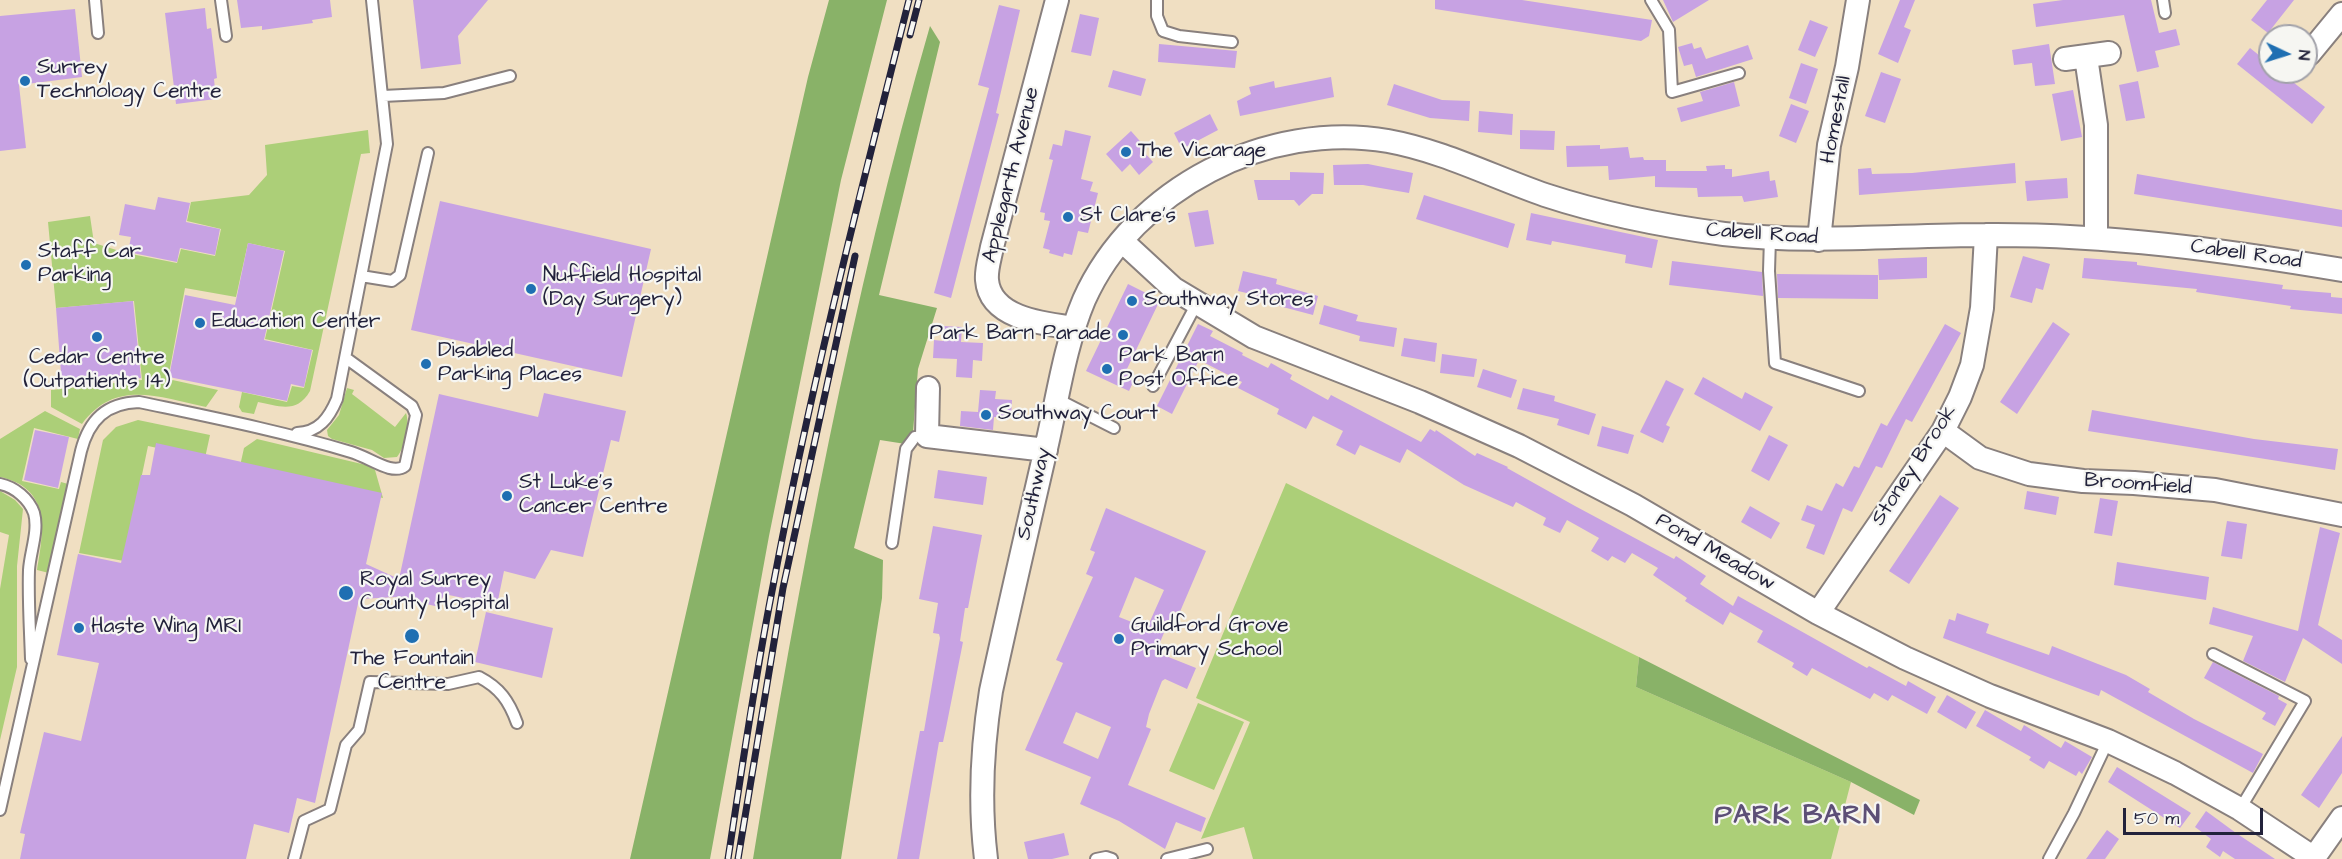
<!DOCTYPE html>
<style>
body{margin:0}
#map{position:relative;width:2342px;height:859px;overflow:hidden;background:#f0dfc2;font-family:"Architects Daughter",sans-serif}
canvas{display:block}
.north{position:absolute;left:2258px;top:24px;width:60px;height:60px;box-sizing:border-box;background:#f6f6f2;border:2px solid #a1a1a9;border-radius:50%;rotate:94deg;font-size:16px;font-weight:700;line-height:24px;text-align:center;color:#22223b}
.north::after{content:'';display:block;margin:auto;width:21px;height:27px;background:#1f6fb2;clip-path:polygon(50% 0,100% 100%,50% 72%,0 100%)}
.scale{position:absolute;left:2123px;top:808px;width:140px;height:27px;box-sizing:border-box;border:3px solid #22223b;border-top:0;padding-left:8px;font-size:18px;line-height:21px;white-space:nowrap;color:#22223b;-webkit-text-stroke:4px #f6f6f2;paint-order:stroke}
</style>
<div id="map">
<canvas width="2342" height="859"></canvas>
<div class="north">N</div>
<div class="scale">50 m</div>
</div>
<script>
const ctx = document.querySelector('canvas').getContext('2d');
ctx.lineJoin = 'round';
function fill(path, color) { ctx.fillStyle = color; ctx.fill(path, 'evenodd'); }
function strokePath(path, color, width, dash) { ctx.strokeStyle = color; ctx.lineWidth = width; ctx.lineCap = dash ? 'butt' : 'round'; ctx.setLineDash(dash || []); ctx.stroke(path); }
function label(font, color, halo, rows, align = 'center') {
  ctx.font = font + ' "Architects Daughter",sans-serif'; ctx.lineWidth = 4.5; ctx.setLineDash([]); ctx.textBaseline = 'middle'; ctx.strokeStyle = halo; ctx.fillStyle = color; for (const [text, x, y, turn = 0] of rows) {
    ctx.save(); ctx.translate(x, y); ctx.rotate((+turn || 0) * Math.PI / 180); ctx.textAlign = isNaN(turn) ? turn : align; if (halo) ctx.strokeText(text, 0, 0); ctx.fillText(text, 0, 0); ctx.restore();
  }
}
fill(new Path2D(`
 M368 130 370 153 361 154 310 391C297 414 279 406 258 402L254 414 242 412 239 407 242 392 287 402 292 386 304 388 313 350 265 339 285 251 248 243 236 297 185 288 168 379 218 390 206 407C160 398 116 378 82 424L51 407V390L142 380 134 301 56 308 48 222 90 216 94 243 126 253 177 263 181 249 215 256 221 229 187 221 191 202 249 195 267 175 265 145Z
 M347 388 354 390 352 394 395 427 406 413C410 424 405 447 397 457L384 458 372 450 332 439 328 436 327 430 339 415Z
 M45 411 80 429 78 439 34 428 22 481 59 489 61 482 68 484 49 573 37 570C44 531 51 488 0 477V439Z
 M138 420 210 435 205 458 148 446 124 561 79 553 103 440 116 427Z
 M257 439 366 465 375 470 383 498 240 466 244 448Z
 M1286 483 1639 657 1636 687 1851 782 1831 859H1253L1244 827 1201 839 1250 722 1196 698Z
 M0 491 15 500 23 509 17 566V667L0 740V589L9 535 0 532Z
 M1198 703 1244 722 1214 790 1169 771Z`), '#accf78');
fill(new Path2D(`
 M829 0H887L841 180 769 536 710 859H630L808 77Z
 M930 26 940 42 879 295 937 308 918 369 912 445 880 440 854 548 883 560 882 598 841 859H753C799 579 851 299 930 26Z
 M1639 657 1920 800 1914 815 1851 782 1636 687Z`), '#89b268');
fill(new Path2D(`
 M237 0H330L332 17 312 20 313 23 262 30V26L241 28Z
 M413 0H488L458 36 461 64 421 69Z
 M1435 0H1522L1652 20 1649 36 1641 41 1435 9Z
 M1663 0H1709L1673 22Z
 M1900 0H1915L1904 27 1911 30 1898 63 1878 54Z
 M2063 0H2151L2159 33 2176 29 2180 45 2155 51 2159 67 2137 72 2124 15 2036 27 2033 4Z
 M2267 0H2294L2268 33 2251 20Z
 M999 5 1020 10 996 113 999 114 951 298 934 293 989 88 978 85Z
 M205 8 207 29 211 28 217 78 214 79 216 99 176 104 165 13Z
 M75 9 82 77 19 85 26 148 0 151V16Z
 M1080 14 1099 18 1091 56 1071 52Z
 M1810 20 1828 27 1815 57 1798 50Z
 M1692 43 1694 49 1701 47 1706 59 1748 45 1753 59 1696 77 1692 64 1684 66 1678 47Z
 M1159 44 1237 51 1235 68 1158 62Z
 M2049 44 2055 84 2035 86 2032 63 2014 65 2012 50Z
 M2250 48 2270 64V72H2280L2325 107 2312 124 2237 64Z
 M1801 63 1818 69 1806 104 1789 98Z
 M1113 70 1146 79 1141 96 1108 87Z
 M1881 72 1901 79 1885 123 1865 116Z
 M1331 77 1334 97 1240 116 1237 101 1251 94 1249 87 1274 81 1275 88Z
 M2138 81 2145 118 2126 121 2119 85Z
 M1734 82 1740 106 1681 122 1677 108 1703 101 1700 92Z
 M1394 84 1442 100 1470 101 1469 121 1430 118 1387 105Z
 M2073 90 2082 137 2061 141 2052 94Z
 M1791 104 1809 111 1796 143 1779 136Z
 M1479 111 1513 114 1512 135 1478 132Z
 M1210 114 1218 130 1182 149 1174 133Z
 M1065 130 1091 136 1081 179 1093 182 1090 191 1098 193 1088 233 1078 231 1072 255 1064 253 1063 257 1049 253 1050 250 1043 248 1050 221 1044 220 1045 213 1040 212 1053 160 1049 159 1053 144 1062 146Z
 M1520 130 1555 131 1554 150 1520 149Z
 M1131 131 1146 148 1143 151 1153 162 1139 175 1130 164 1122 172 1106 154Z
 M1600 145V149L1628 147 1630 158 1643 157 1644 160H1666V171H1707L1706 166 1725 165V169H1732V177L1769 171 1770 181 1775 180 1778 197 1744 202 1742 196 1698 197 1697 188 1655 187V176L1609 180 1608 166 1567 167 1566 146Z
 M2015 163 2016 183 1859 195 1858 169 1871 168 1872 174 1912 173Z
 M1368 164 1413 173 1409 193 1363 185H1334L1333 165Z
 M1290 172 1324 173 1323 194H1312L1299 206 1294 200H1258L1254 180H1290Z
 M2137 174 2342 210V227L2134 194Z
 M2067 178 2068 198 2027 201 2025 181Z
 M1424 195 1515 224 1508 248 1416 219Z
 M158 197 190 203 186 222 220 229 215 255 180 248 177 262 128 252 131 237 119 235 125 204 155 210Z
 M440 201 651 249 622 377 411 330Z
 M1208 210 1214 244 1195 247 1188 213Z
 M1531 213 1658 240 1652 268 1625 263 1626 255 1621 254 1552 241 1551 245 1526 240Z
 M248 243 284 251 264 340 312 350 304 387 291 384 287 401 169 377 185 295 235 305Z
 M2023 256 2050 264 2043 290 2036 288 2032 303 2010 297Z
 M1927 257V278L1879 280 1878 259Z
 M2084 258 2137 262V265L2283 285 2282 289 2331 293V297L2342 298V314L2290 309 2291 306 2196 292 2197 289 2082 278Z
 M1672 261 1762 272 1763 296 1669 285Z
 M1243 271 1277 279 1276 284 1318 296 1313 315 1279 306 1280 301 1238 291Z
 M1777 274 1878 275V299L1778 298Z
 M1128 284 1160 300 1126 371 1136 376 1129 391 1086 371Z
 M133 301 141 378 62 386 56 308Z
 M1324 305 1358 315 1356 321 1397 328 1394 347 1359 341 1360 336 1319 324Z
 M2053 322 2070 334 2017 414 2000 402Z
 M1198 324 1213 331 1210 336 1243 353 1242 355 1268 368 1271 363 1292 375 1290 379 1328 400 1331 395 1421 442 1430 429 1435 432 1436 430 1475 456 1477 453 1508 467 1507 468 1575 506 1674 559 1676 556 1706 576 1700 584 1733 606 1738 596 1867 668 1869 666 1906 686 1908 681 1936 697 1927 714 1892 695 1888 701 1874 693 1870 699 1812 668 1807 676 1792 667 1794 663 1757 642 1763 631 1730 612 1723 625 1685 601 1687 598 1653 575 1658 568 1632 553 1625 563 1612 556 1608 561 1591 551 1599 538 1567 520 1560 533 1543 525 1546 518 1516 502 1513 507 1464 485 1407 449 1400 463 1360 445 1355 455 1336 445 1343 431 1313 416 1306 429 1277 414 1279 409 1238 388 1242 382 1199 360 1172 414 1157 406Z
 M1945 324 1961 333 1912 422 1906 419 1882 468 1876 466 1852 512 1843 508 1824 555 1806 548 1815 525 1801 520 1807 505 1822 511 1836 483 1843 487 1854 466 1859 468 1881 423 1887 426Z
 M943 326 962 327 961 342 983 343 982 361 973 360 972 378 956 377 957 359 933 358 934 340 943 341Z
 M1404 338 1437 343 1435 362 1401 356Z
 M1442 354 1477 359 1474 377 1440 373Z
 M1483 369 1517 380 1511 398 1477 387Z
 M1703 377 1742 399 1745 392 1773 407 1760 431 1694 394Z
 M1666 380 1684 389 1666 425 1670 427 1663 443 1640 432Z
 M1523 388 1555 396 1554 401 1596 414 1589 435 1557 425 1559 419 1517 409Z
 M980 390 996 391 995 399 1012 400 1011 418 994 417 993 430 960 426 961 411 978 412Z
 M544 393 626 411 619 442 611 440 583 557 551 550 535 579 504 571 497 605 444 594 439 607 397 597 359 599 315 803 297 798 289 833 254 824 246 859H20L25 834 20 833 44 732 81 741 99 663 57 655 78 554 121 563 141 475H150L156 443 382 493 366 564 399 579 439 394 538 417Z
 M2092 410 2254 439 2338 449 2335 470 2088 431Z
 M1602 426 1634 435 1628 454 1597 446Z
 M35 430 69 437 58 488 24 480Z
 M1769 435 1788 445 1769 481 1751 471Z
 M938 470 987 477 983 505 934 498Z
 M2027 491 2059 497 2056 515 2024 509Z
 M1940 495 1959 508 1909 584 1889 571Z
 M2100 498 2118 501 2112 536 2094 533Z
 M1750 506 1780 523 1771 539 1741 522Z
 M1106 508 1206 551 1179 614 1173 611 1156 652 1196 668 1187 689 1165 679 1162 681 1149 714 1146 727 1151 729 1128 785 1206 818 1201 832 1176 822 1165 849 1119 821 1080 804 1091 777 1025 750 1063 663 1056 660 1093 577 1086 574 1095 552 1090 550ZM1135 577 1164 590 1147 628 1119 617ZM1076 712 1111 727 1098 759 1063 743Z
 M2227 521 2247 524 2242 559 2221 556Z
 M933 526 982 535 968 608H965L960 641 963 642 946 728 943 742H939L919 859H897L920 731H924L940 638 939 634 933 633 938 603 919 599Z
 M2320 527 2340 533 2318 625 2342 640V664L2303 638 2285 682 2243 661 2253 636 2209 624 2213 607 2298 631Z
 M2117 562 2209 577 2206 600 2114 585Z
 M486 612 553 628 542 678 475 662Z
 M1957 613 1989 624 1986 633 2049 655 2052 646 2126 675 2150 689 2148 692 2194 719 2263 754 2253 773 2101 690 2099 696 1943 638 1949 619 1955 621Z
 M2213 662 2279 696 2278 699 2287 704 2275 726 2262 719 2266 713 2204 678Z
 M1947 695 1976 712 1966 729 1937 712Z
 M1985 710 2021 731 2024 725 2061 748 2065 741 2092 757 2082 774 2079 771 2076 776 2049 761 2044 769 2029 760 2031 757 1976 726Z
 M2342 736V773L2319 808 2301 795Z
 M2117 767 2191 813 2180 828 2108 782Z
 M2206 811 2236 833 2275 859H2235L2223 851 2220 857 2206 847 2211 839 2195 827Z
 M2107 830 2119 839 2105 859H2086Z
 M1064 833 1069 855 1052 859H1028L1024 842Z`), '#c7a2e3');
const service = new Path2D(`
 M95 0 98 33
 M221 0 226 36
 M1157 0V16L1163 31 1179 36 1232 42
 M1651 0 1669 30 1672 92 1739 73
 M2163 0 2165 13
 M383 96 444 93 510 76
 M1770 238 1769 271 1775 363 1859 391
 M361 276 392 281 400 275 428 153
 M1153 386 1197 303
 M1057 399 1114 428
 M297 433C319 432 329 418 337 399L387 144 372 0
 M0 484C15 487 29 499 34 513 39 531 30 552 29 570 28 599 30 629 31 659
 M892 543 906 449 915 437 927 436
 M2213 654 2305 701 2240 809
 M0 810 81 451C89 420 106 403 139 402 210 417 281 431 351 452 369 457 392 476 405 466L416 415 412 406 346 358
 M294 859 304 821 330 809 346 745 359 730 370 682 448 684 479 677C500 688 509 701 517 723
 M1096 859 1106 857 1112 859
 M1167 859 1207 849
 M2049 859 2074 813 2108 741`);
const minor = new Path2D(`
 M1057 0 992 247C990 258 986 269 987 280 990 319 1045 324 1075 328
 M2309 54 2342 14
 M2086 57 2096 125V237
 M2065 59 2109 53
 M1819 240 1829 145 1847 67 1858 0
 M1122 241 1174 289 1254 337 1420 402 1519 446 1633 505 1818 613 1905 658 1990 696 2108 741 2175 773 2240 809 2314 858
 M928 388 927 436 1046 450
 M1943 431 1980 458 2029 474 2083 481 2134 483 2215 490 2342 515
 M1818 613 1943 431 1960 397 1972 365 1982 308 1986 235
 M986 859C979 802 982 747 991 691 1009 608 1028 526 1047 444 1058 396 1065 345 1084 300 1134 188 1268 120 1388 141 1443 151 1493 177 1545 195 1603 214 1664 226 1724 234 1812 244 1898 235 1986 235 2106 234 2224 250 2342 270
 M2313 859 2342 818`);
strokePath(service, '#89807e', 14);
strokePath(minor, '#89807e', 26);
strokePath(service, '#fff', 10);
strokePath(minor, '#fff', 22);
const rail = new Path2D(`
 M910 35 919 0
 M728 859C742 768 755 677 773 586 810 389 860 194 909 0
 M738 859 783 588 855 256`);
strokePath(rail, '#22223b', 7);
strokePath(rail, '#f6f6f2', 4.5, [14]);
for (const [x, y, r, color] of [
 [25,81,6,"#1f6fb2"],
 [1126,152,6,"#1f6fb2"],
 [1068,217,6,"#1f6fb2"],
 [26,265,6,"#1f6fb2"],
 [531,289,6,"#1f6fb2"],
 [1132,301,6,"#1f6fb2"],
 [200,323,6,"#1f6fb2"],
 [1123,335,6,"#1f6fb2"],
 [97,337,6,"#1f6fb2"],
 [426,364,6,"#1f6fb2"],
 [1107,369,6,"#1f6fb2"],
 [986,415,6,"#1f6fb2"],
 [507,496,6,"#1f6fb2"],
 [346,593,8,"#1f6fb2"],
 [79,628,6,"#1f6fb2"],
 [412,636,8,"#1f6fb2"],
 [1119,639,6,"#1f6fb2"]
]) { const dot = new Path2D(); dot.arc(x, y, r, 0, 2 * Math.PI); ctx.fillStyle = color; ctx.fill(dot); strokePath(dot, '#f6f6f2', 2); }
label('21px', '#22223b', '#f6f6f2', [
 ["Surrey",37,69],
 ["Technology Centre",37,93],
 ["The Vicarage",1138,152],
 ["St Clare's",1080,217],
 ["Staff Car",38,253],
 ["Parking",38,277],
 ["Nuffield Hospital",543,277],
 ["(Day Surgery)",543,301],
 ["Southway Stores",1144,301],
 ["Education Center",212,323],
 ["Park Barn Parade",1111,335,"right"],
 ["Disabled",438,352],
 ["Parking Places",438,376],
 ["Park Barn",1119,357],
 ["Post Office",1119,381],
 ["Cedar Centre",97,359,"center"],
 ["(Outpatients 14)",97,383,"center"],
 ["Southway Court",998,415],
 ["St Luke's",519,484],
 ["Cancer Centre",519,508],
 ["Royal Surrey",360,581],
 ["County Hospital",360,605],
 ["Guildford Grove",1131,627],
 ["Primary School",1131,651],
 ["Haste Wing MRI",91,628],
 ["The Fountain",412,660,"center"],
 ["Centre",412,684,"center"]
], 'left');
label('21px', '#22223b', '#f6f6f2', [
 ["Homestall",1837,120,-79],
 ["Applegarth Avenue",1012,175,-76],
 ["Cabell Road",1762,235,4],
 ["Cabell Road",2246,255,8],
 ["Stoney Brook",1915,466,-57],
 ["Broomfield",2138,485,4],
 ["Southway",1035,494,-77],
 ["Pond Meadow",1715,553,30]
]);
ctx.letterSpacing = '1.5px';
label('bold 27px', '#5c4f76', '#f6f6f2', [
 ["PARK BARN",1798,817]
]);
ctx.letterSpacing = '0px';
</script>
